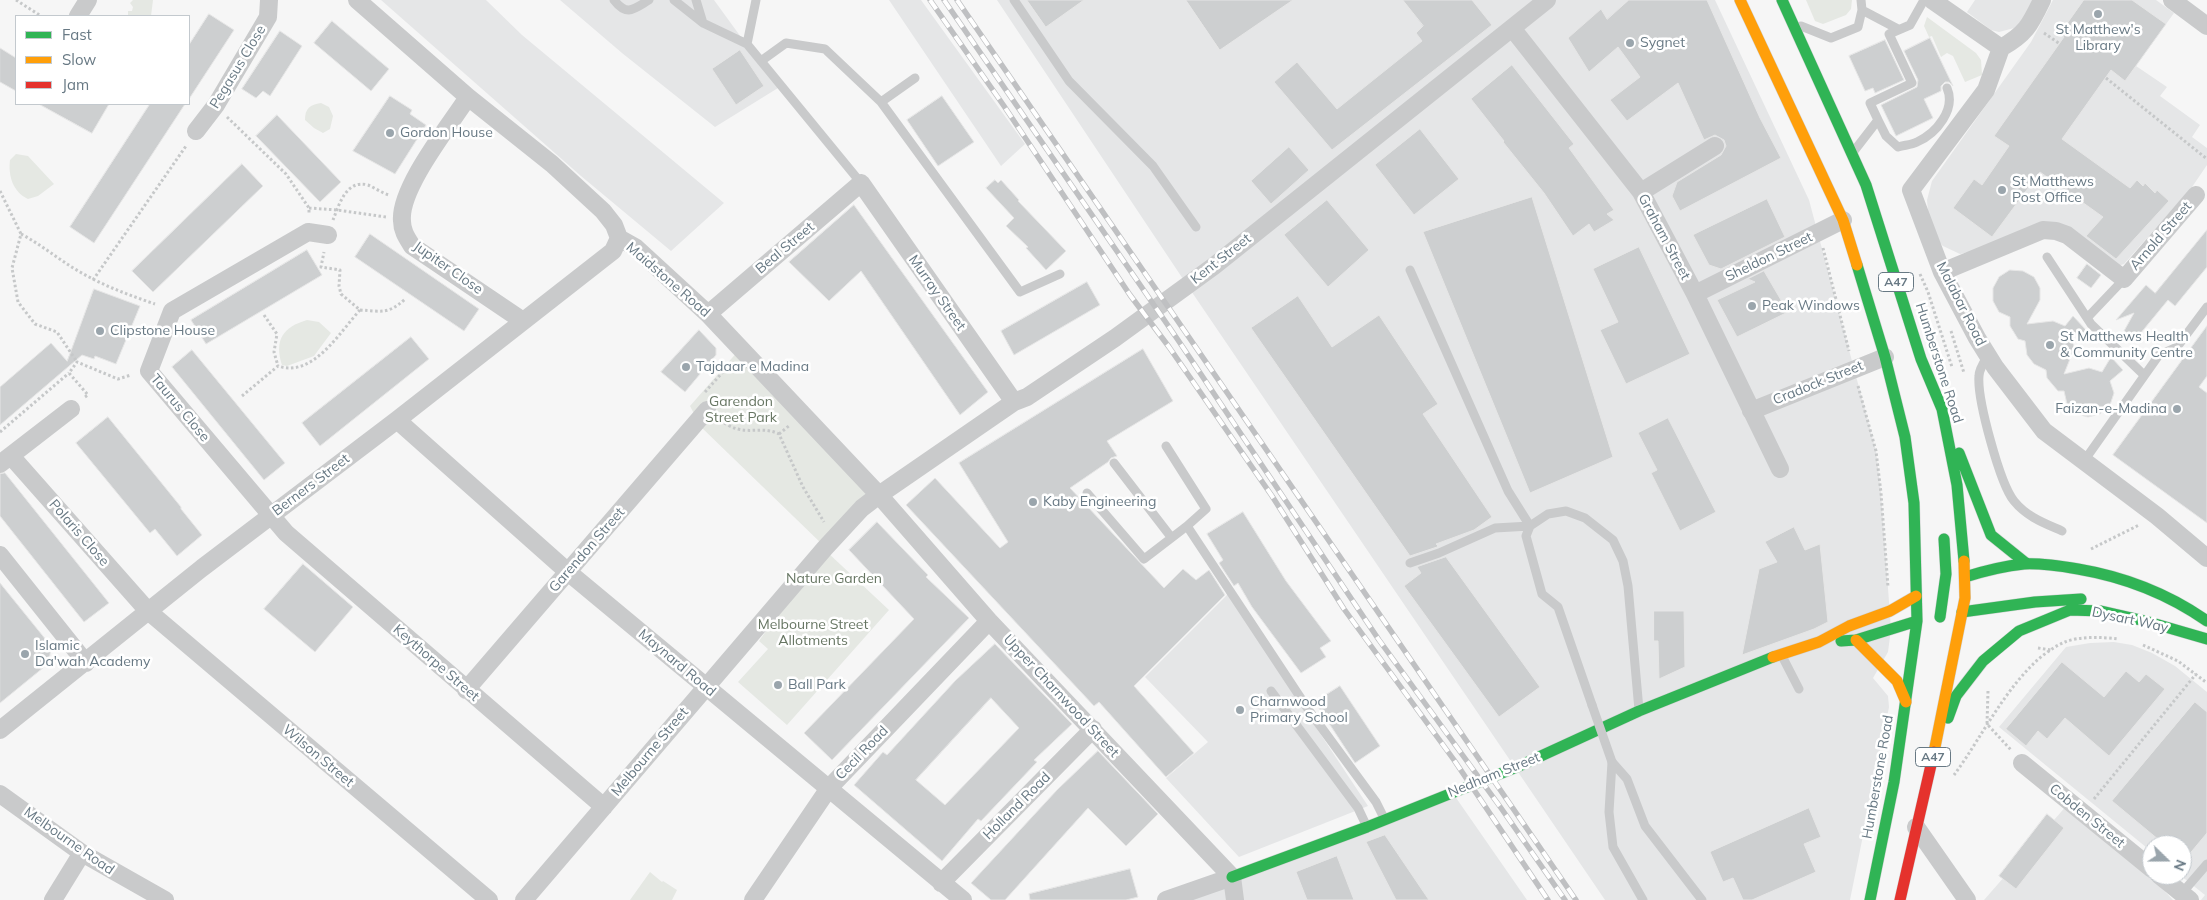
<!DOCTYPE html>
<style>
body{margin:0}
#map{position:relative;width:2207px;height:900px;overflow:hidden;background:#f6f6f6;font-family:Mulish,sans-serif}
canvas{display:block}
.legend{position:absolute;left:15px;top:15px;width:175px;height:90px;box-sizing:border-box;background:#fff;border:1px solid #c3c9ce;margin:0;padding:6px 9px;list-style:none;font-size:15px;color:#687984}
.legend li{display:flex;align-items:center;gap:10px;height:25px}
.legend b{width:25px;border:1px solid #c3c9ce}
.north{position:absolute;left:2142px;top:835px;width:50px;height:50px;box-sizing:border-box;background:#fff;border:1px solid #c3c9ce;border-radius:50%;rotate:112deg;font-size:14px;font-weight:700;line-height:20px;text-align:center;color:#687984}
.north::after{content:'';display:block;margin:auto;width:18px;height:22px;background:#9aa5ac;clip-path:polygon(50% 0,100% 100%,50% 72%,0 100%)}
</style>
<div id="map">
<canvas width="2207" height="900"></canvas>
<ul class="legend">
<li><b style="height:6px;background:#30b455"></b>Fast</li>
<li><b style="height:6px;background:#ff9f0a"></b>Slow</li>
<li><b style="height:6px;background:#e5322d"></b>Jam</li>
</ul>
<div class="north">N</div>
</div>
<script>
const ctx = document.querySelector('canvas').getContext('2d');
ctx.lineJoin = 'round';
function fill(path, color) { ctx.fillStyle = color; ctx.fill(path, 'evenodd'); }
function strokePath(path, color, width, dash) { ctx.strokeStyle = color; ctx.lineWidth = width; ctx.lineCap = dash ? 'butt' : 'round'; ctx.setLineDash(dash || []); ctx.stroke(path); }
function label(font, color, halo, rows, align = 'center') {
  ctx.font = font + ' Mulish,sans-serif'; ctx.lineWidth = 5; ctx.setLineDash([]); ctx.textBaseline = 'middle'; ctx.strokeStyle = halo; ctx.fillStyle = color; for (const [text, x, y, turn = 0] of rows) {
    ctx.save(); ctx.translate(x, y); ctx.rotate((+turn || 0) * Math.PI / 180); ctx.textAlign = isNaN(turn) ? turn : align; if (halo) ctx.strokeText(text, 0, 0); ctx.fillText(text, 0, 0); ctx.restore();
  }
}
fill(new Path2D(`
 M381 0H486L522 35 724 203 671 251 581 176Z
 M560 0H714L778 88 715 127 622 53Z
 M889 0H921L1025 144 1001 166Z
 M997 0H1715L1809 200 1876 451 1881 493 1891 629 1888 652 1873 678 1888 696 1889 707 1850 900H1605L1187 285Z
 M1975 0H2034L2018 27 1999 32 1991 30 1967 12Z
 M2053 0H2156L2174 13 2136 66 2167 87 2160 96 2200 125 2192 137 2207 148V165L2192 187 2124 264 2118 266 2072 229 1960 254 1943 246 1936 239 1929 221 1927 200 1932 181 2031 42Z
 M1228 594 1368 806 1239 857 1166 778 1208 742 1145 677Z
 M2114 642 2132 645 2152 653 2175 666 2207 692V900H2201L2205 895 2180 875H2182V845H2152V852L1999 727 2066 647 2090 643Z
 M1452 792 1527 900H1166Z
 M2075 796 2173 900H1984Z`), '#e5e6e7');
fill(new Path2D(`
 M133 0H153L151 16H128V11H132L133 7 130 3Z
 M1806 0H1852L1851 9 1846 15 1823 24 1815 21Z
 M1927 17 1976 53 1981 60 1982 75 1965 82 1953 56 1947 53 1941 57 1932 36 1929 37 1924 26Z
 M321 103 329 107 333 116 330 129 323 133 314 128 305 120C305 108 310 105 321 103Z
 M16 154 28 156 54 184 38 196 28 199C13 192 8 176 10 160Z
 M307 320 319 322 331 333 314 356 287 366 282 365C274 340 283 327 307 320Z
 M739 350 876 495 824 546 701 427 690 406Z
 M826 551 889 610 787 725 738 682 768 649 759 641 806 574Z
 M650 872 662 882 663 881 677 890 672 900H630Z`), '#e5e8e3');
const building = new Path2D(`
 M1027 0H1084L1046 27Z
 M1186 0H1293L1220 50Z
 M1403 0H1472L1492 25 1332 150 1274 82 1297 62 1337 109 1422 41 1416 33 1423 26Z
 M1629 0H1707L1760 118 1781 158 1680 211 1672 196 1677 182 1721 155 1726 146 1724 140 1715 135 1704 140 1678 83 1627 121 1610 100 1640 77 1618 47 1589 72 1568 38 1601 9 1607 19Z
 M2084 0H2132L2166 24 2125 81 2111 70 2062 139 2130 188 2137 180 2143 186 2145 183 2155 193 2157 190 2169 201 2116 259 2086 236 2103 217 2040 172 1992 237 1953 208 1974 179 1982 185 2009 146 1994 136 2064 37 2060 34Z
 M209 14 234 30 189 99V45Z
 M332 21 389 69 371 91 314 43Z
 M280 31 302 46 270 96 263 91 256 98 242 89Z
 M1930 38 1953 86 1949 82H1945L1941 86V91L1924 99 1933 118 1896 136 1881 105 1917 87 1918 80 1904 51Z
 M1885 40 1904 80 1875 93 1873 88 1865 91 1849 56Z
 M0 48 16 58V91L0 82Z
 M740 50 764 86 736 105 712 69Z
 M1512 65 1574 144 1569 148 1614 210 1607 214 1614 220 1594 232 1589 224 1573 236 1544 193 1503 142 1504 141 1471 99Z
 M390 96 412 110 410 114 426 125 395 174 353 151Z
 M942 96 974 142 938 166 907 120Z
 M39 104H109L92 133Z
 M150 104H185L94 243 70 227Z
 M277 115 341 182 320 202 256 136Z
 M1420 129 1459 179 1414 215 1375 165Z
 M1289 147 1309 170 1271 204 1251 181Z
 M242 164 263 186 153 292 132 271Z
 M995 180 998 183 1001 180 1019 200 1018 201 1066 251 1046 270 1026 248 1028 247 1006 226 1014 218 986 188Z
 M1532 197 1613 457 1530 493 1423 232Z
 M1767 199 1785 237 1721 269 1709 265 1693 235Z
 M1327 200 1369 250 1328 287 1284 235Z
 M854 205 988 392 960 415 861 271 829 301 789 262Z
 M2207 230V267L2175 306 2168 300 2135 340 2124 331 2134 313 2116 320 2146 285 2155 293Z
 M370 234 479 309 464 331 355 257Z
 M1639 247 1690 354 1626 384 1600 330 1618 322 1593 269Z
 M307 250 322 275 206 344 191 320Z
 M2087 264 2101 275 2091 288 2077 278Z
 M2010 270 2023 271 2034 277 2040 288V300L2027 324 2053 321 2065 326 2073 316 2087 331 2073 336 2074 349 2064 374 2089 368 2102 372 2111 357 2123 370 2110 381 2114 393 2110 405 2100 414 2088 417 2077 414 2067 404 2064 391H2058L2047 378 2046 370 2034 364 2027 355 2025 341 2018 339 2010 326V317L1999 312 1993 301V288L1999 277Z
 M1764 271 1788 312 1737 337 1717 300 1755 282 1748 279Z
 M1087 282 1100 305 1014 355 1001 331Z
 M94 289 140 306 116 364 95 356 94 359 82 355 0 425V387L51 343 67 361Z
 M1298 296 1332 347 1379 315 1438 404 1423 414 1492 517 1474 530 1436 544 1438 546 1437 547 1410 556 1251 328Z
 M2207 326V376L2199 387 2207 393V523L2113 455Z
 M699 330 716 348V355L685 392 661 372Z
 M411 337 429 359 320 446 302 423Z
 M1143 349 1173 401 1107 441 1117 456 1111 458 1108 462 1070 488 1164 588 1183 569 1196 580 1209 570 1225 595 1134 686 1194 753 1166 777 1099 702 1094 706 906 505 935 478 1000 548 1008 542 959 463Z
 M192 350 285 463 264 480 172 367Z
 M108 417 181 507V509L202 535 177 556 155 529 150 533 76 443Z
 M1668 418 1716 512 1680 531 1651 473 1657 470 1638 433Z
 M5 473 109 603 84 622 0 516V474Z
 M1243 512 1286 581 1331 641 1320 648 1326 657 1301 673 1252 607 1238 583 1234 586 1219 563 1223 560 1207 534Z
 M877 522 928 575 926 577 969 618 832 760 804 733 914 619 849 550Z
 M1794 527 1805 550 1820 544 1828 622 1814 629 1742 655 1759 569 1777 562 1765 542Z
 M1446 557 1540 687 1499 717 1404 586 1421 573 1417 567Z
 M303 564 353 607 315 652 264 609Z
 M0 583 51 646 49 663 0 703Z
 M1654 611H1684L1685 667 1659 679 1658 641H1654Z
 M995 644 1072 724 1034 760 1037 762 981 821 978 819 942 861 854 785 883 752 887 755 955 681ZM991 698 1019 728 945 805 916 780Z
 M2062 662 2104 697 2126 671 2139 682 2146 674 2165 689 2109 756 2065 718 2047 739 2038 731 2026 746 2006 729Z
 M1340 686 1380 746 1355 763 1315 702Z
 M2195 702 2207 712V833L2182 863V845H2165L2112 801Z
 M1098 751 1158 814 1126 846 1088 808 1005 900H991L971 883 1057 790Z
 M1809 808 1821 837 1804 844 1816 872 1752 900H1743L1733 878 1723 882 1710 852Z
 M2047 814 2064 828 2016 889 1999 876Z
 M1385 835 1429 900H1396L1366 842Z
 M1337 856 1354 900H1307L1296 872Z
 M1130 869 1138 897 1126 900H1030L1029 894Z`);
fill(building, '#cdcfd0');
strokePath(building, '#e6e6e6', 1);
const fast = new Path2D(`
 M1782 0 1866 185 1921 359 1942 409 1957 485 1964 561
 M1857 265 1885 357 1905 437 1914 503 1917 621 1894 782 1870 900
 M1959 453 1991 535 2027 564
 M1965 577C1984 571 2004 566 2024 564 2042 563 2060 566 2078 569 2125 577 2167 593 2207 621
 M1962 612 2035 602 2081 599
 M1940 617 1946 574 1944 539
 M1841 641 1856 640 1917 621
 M1948 718 1956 696 1983 661 2019 631 2070 610 2101 611 2145 621 2207 639
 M1232 877 1367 827 1517 767 1639 711 1773 657`);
const slow = new Path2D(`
 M1740 0 1843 220 1857 265
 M1856 640 1897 681 1906 702
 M1773 657 1819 642 1849 626 1890 611 1916 596
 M1934 752 1965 598 1964 561`);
const jam = new Path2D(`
 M1900 900 1934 752`);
strokePath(fast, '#d2d3d4', 12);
strokePath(slow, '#d2d3d4', 12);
strokePath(jam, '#d2d3d4', 12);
strokePath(new Path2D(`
 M16 0 41 16
 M2044 33 2060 44
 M2106 78 2207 159
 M227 117 286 174 309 208V214
 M0 191 21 234 12 268 18 302 35 324 57 332 77 362
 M309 208 337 210 386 217
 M333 220C339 205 346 179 368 185 375 188 382 193 389 195
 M21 234C42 245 59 260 80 272 104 286 129 295 155 304
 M1823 248 1849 351
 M1920 274 1928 292 1952 367
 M93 280 186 146
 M360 310C381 311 388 315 405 299
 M264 315 277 334 274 352 278 366
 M1951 331 1964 373
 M1858 386 1876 451 1881 493 1888 587
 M705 392 731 363
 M242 396 278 366C313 378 339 333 360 310L341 294 339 286 340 270 321 267 324 252
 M85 397 88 395 69 373 77 362 118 379 131 375
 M720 420C745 439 758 424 779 434L803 487 824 522
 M0 432 69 373
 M779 434 790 425
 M2091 549 2139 525
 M2143 645 2178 661 2207 683
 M2038 648 2051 650
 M1988 691 1987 724 2011 750
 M1954 775C1984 735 2017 662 2065 642 2080 636 2102 637 2118 639
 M2094 799 2196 674`), '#c6c8c9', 3, [2.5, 2.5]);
strokePath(new Path2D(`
 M614 0C627 17 634 9 649 0
 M674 0 703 23 747 44
 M696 0 703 23
 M756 0 747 44 861 183
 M1014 0 1069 81 1153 166 1196 227
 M1862 10 1898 29
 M1801 26 1831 38 1858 27 1862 10 1861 0
 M761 61 786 43 825 49 881 102 915 78
 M881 102 1020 292 1060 274
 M1878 120 1886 136 1898 147C1904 145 1911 145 1917 142 1937 133 1956 109 1947 88
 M1854 151 1878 120 1870 103 1912 83 1889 34 1910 25 1924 0
 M2047 257 2091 324 2144 375
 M2087 318 2124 279
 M1988 356C1984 362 1979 369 1979 376 1977 399 2000 484 2014 501 2027 517 2044 523 2062 531
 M1166 446 1206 509 1187 526 1310 712 1376 802 1384 818
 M2084 461 2159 355 2177 347 2207 307
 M1114 463 1171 537
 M1087 493 1144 559 1187 526
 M1410 563 1439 553 1495 528 1530 526 1508 491 1410 270
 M1782 656 1799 689
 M1271 691 1358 808 1367 827
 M1592 705 1558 607 1542 594 1526 536 1530 526 1548 514 1566 511 1585 518 1613 540 1623 561 1628 586 1639 710
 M1612 762 1627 779 1645 826 1702 900
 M1612 762 1609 812 1613 847 1643 900
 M2182 893 2207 864`), '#c9cacb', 9);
strokePath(new Path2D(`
 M357 0 468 97 552 164 603 211 614 225 619 238 635 247 708 314 879 495 989 621 1232 877 1235 900
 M1932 0 2001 48
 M2042 0C2030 25 2026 34 2001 48L1986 90 1911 190 1942 272 1977 338 1995 367 2044 431 2157 516 2207 558
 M2172 0 2207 26
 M78 16 88 0
 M1512 28 1641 192 1695 294 1780 469
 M468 97C450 125 399 188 402 221 402 231 407 238 412 246L523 321
 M196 131 216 105 268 17 269 0
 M1641 192 1715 146
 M328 235 308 232 172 311 149 371 286 533 604 807
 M1942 272 2043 230 2056 231 2067 235 2124 279 2196 195
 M1695 294 1843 220
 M708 314 861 183 1014 402
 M1751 411 1885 357
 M397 420 568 572 963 900
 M11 456 148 611 489 900
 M0 464 71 409
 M0 555 86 663
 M466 690 707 410
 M0 730 202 568 397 420 613 251 619 238
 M2022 763 2152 869
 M0 794 82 853 165 900
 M1916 827 1967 900
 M2159 875 2190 900
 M941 883 1093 729
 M53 900 82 853
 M524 900 825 548 862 508 879 495 1014 402 1027 397 1115 338 1214 266 1547 0
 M753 900 829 788 989 621
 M1166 900 1232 877`), '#c9cacb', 18);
strokePath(fast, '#30b455', 11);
strokePath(slow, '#ff9f0a', 11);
strokePath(jam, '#e5322d', 11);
const rail = new Path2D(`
 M930 0 1004 106 1130 295 1169 347 1272 496 1344 609 1454 760 1548 900
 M944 0 1178 340 1379 640 1501 808 1565 900
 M957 0 1576 900`);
strokePath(rail, '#bfc0c2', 5.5);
strokePath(rail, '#fff', 4, [11]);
strokePath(new Path2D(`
 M1592 705 1612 762`), '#c9cacb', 9);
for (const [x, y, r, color] of [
 [2098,14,5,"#9aa5ac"],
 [1630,43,5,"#9aa5ac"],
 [390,133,5,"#9aa5ac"],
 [2002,190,5,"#9aa5ac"],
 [1752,306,5,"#9aa5ac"],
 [100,331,5,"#9aa5ac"],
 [2050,345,5,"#9aa5ac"],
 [686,367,5,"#9aa5ac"],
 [2177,409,5,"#9aa5ac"],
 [1033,502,5,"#9aa5ac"],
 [25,654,5,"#9aa5ac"],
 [778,685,5,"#9aa5ac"],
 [1240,710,5,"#9aa5ac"]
]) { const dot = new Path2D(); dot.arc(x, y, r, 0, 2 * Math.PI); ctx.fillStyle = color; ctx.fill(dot); strokePath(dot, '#fff', 2); }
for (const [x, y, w] of [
 [1896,282,35],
 [1933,757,35]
]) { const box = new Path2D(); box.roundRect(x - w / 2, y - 9.5, w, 19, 4); ctx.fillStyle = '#fff'; ctx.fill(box); strokePath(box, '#687984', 1); }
label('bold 12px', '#687984', null, [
 ["A47",1896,282],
 ["A47",1933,757]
]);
label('14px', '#687984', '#fff', [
 ["St Matthew's",2098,30,"center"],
 ["Library",2098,46,"center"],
 ["Sygnet",1640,43],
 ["Gordon House",400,133],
 ["St Matthews",2012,182],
 ["Post Office",2012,198],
 ["Peak Windows",1762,306],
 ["Clipstone House",110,331],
 ["St Matthews Health",2060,337],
 ["& Community Centre",2060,353],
 ["Tajdaar e Madina",696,367],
 ["Faizan-e-Madina",2167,409,"right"],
 ["Kaby Engineering",1043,502],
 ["Islamic",35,646],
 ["Da'wah Academy",35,662],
 ["Ball Park",788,685],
 ["Charnwood",1250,702],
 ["Primary School",1250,718]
], 'left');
label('14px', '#687984', '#fff', [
 ["Pegasus Close",238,67,-59],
 ["Arnold Street",2161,236,-49],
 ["Graham Street",1664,237,62],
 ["Beal Street",785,248,-40],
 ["Sheldon Street",1769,257,-26],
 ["Kent Street",1221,259,-38],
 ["Jupiter Close",448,268,35],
 ["Maidstone Road",668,280,41],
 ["Murray Street",937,293,55],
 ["Malabar Road",1961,304,63],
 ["Humberstone Road",1939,363,72],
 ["Cradock Street",1818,383,-22],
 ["Taurus Close",180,408,50],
 ["Berners Street",311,485,-37],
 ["Polaris Close",79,533,49],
 ["Garendon Street",587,550,-49],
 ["Dysart Way",2130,620,12],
 ["Keythorpe Street",436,663,41],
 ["Maynard Road",677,663,40],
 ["Upper Charnwood Street",1061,696,47],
 ["Melbourne Street",650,752,-50],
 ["Cecil Road",862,753,-46],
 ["Wilson Street",318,756,40],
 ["Nedham Street",1494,775,-22],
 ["Humberstone Road",1878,777,-80],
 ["Holland Road",1017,806,-45],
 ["Cobden Street",2087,816,39],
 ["Melbourne Road",69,841,35]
]);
label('14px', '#677663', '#fff', [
 ["Garendon",741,402],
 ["Street Park",741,418],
 ["Nature Garden",834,579],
 ["Melbourne Street",813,625],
 ["Allotments",813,641]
]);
</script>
